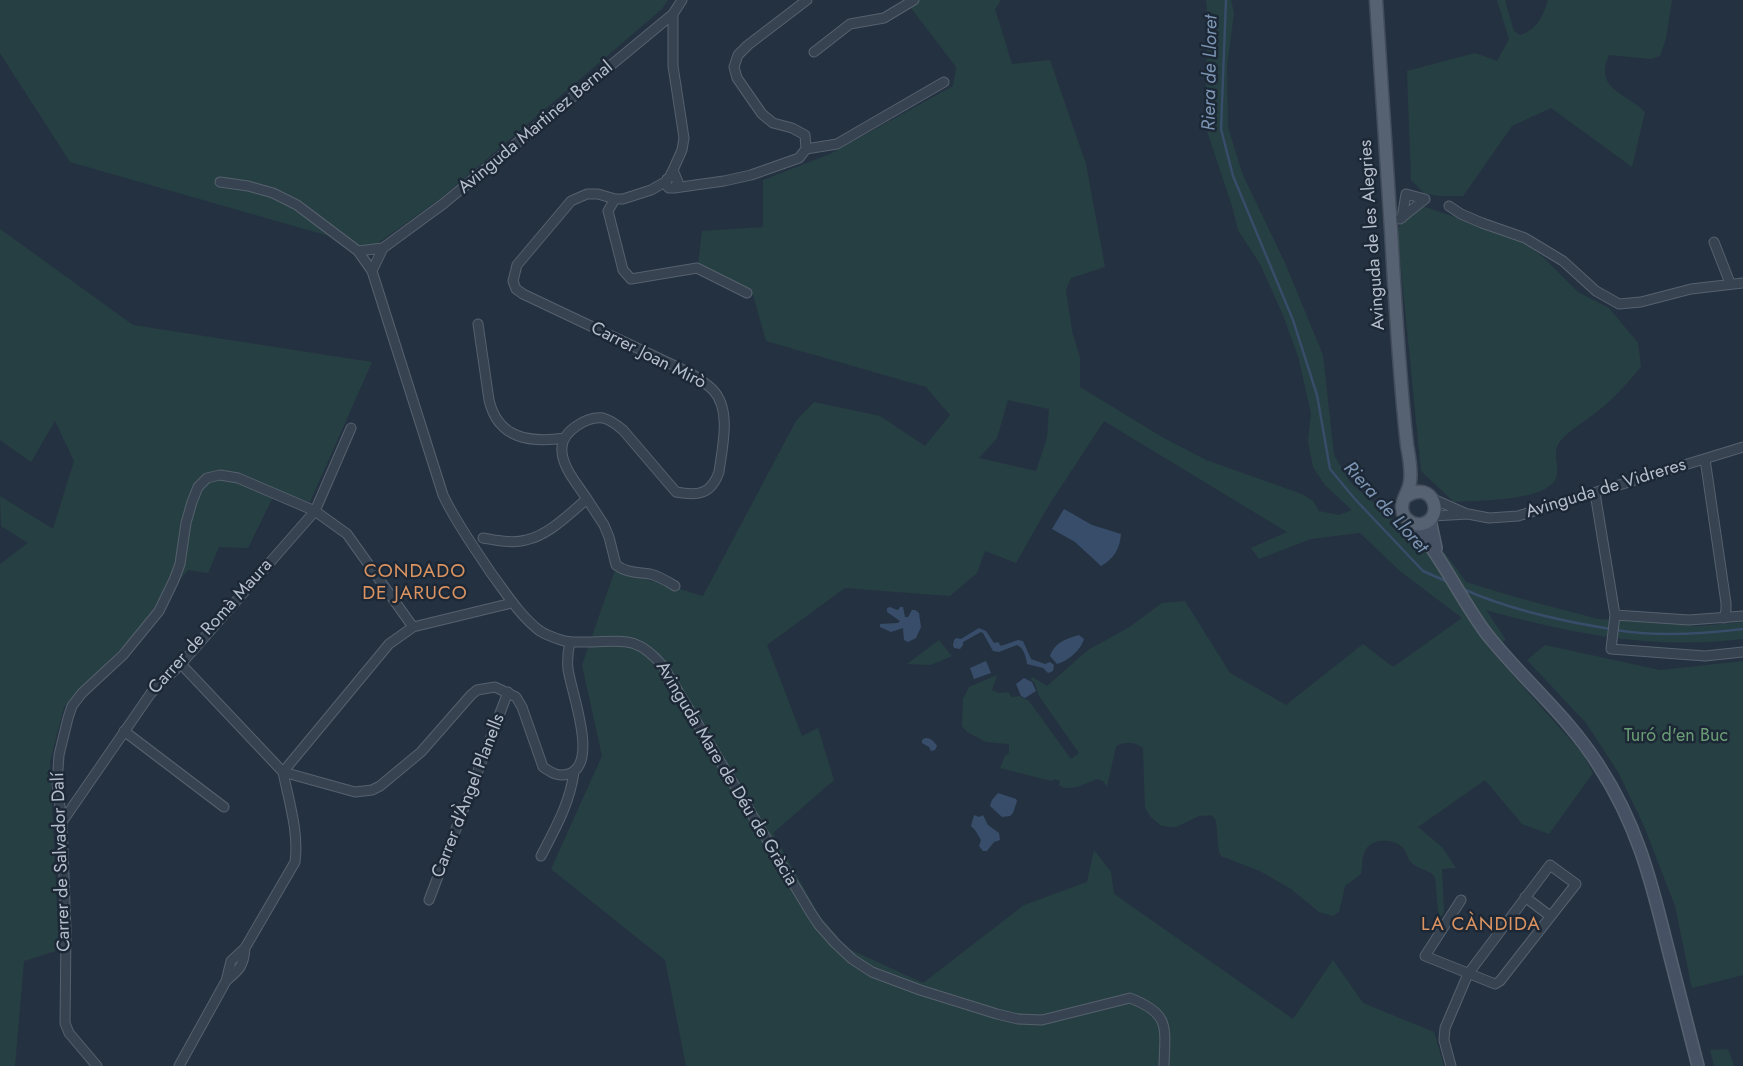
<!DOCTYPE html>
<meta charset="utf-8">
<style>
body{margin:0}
canvas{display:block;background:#243141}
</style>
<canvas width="1743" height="1066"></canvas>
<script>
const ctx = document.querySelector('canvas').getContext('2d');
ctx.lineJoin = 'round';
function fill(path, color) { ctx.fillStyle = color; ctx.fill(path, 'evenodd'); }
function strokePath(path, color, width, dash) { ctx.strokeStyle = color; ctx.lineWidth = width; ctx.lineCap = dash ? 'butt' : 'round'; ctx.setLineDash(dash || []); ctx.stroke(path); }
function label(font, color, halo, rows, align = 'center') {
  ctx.font = font + ' Jost,sans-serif'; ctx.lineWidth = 5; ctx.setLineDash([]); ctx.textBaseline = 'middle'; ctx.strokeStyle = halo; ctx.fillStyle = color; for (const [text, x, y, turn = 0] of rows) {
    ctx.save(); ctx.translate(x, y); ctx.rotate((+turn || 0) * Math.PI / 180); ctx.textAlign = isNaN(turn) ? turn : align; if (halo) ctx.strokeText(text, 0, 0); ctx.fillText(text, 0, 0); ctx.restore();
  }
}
fill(new Path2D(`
 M0 0H668L662 9 440 199 371 248 70 162 0 53Z
 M905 0H1001L995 9 1012 64 1050 60 1086 164 1105 267 1071 278 1066 290 1072 331 1080 358V387L1162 437 1206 460 1302 494 1313 501 1319 511 1339 515 1352 510 1325 485 1313 467 1308 441 1311 413 1298 356 1283 315 1260 264 1238 230 1232 206 1207 131 1205 116 1208 21 1206 0H1231L1234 13 1227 66 1228 127 1242 173 1285 263 1323 355 1334 455 1350 482 1431 554 1445 553 1466 582 1515 597 1598 619 1699 626 1743 622V639C1652 650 1573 634 1486 610L1506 640 1488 647 1582 753 1593 773 1549 834 1522 824 1485 780 1418 827 1442 847 1456 868 1442 869 1444 912 1439 921 1435 877C1429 869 1418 870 1412 863 1407 859 1407 851 1402 847 1393 838 1370 838 1365 851 1361 858 1363 866 1361 874L1345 886 1339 912 1333 916 1319 912 1291 889 1260 871 1221 856 1219 852 1216 821 1212 815 1199 816 1176 827H1169L1160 825 1151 817 1145 808 1143 748C1133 741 1127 742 1116 746L1107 787 1103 781 1097 779C1086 783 1070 793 1059 785L1060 781 1055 779 1051 781 1000 768 1005 756 1009 753V744L986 742 967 732 962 726 963 699 969 687 997 675 992 690 999 693 1009 692 1011 697 1020 696 1029 701 1071 759 1079 753 1039 696 1035 684 1031 679 1032 677 1047 686 1088 650 1128 628 1162 603 1185 601 1230 673 1286 705 1363 644 1393 667 1462 618 1400 571 1360 533 1311 539 1259 559 1251 548 1287 532 1104 421 1049 505 1016 563 985 551 977 573 950 596 845 588 767 645 802 736 818 728 834 780 773 833 819 915 847 948 923 983 1024 905 1087 882 1094 850 1111 872 1114 894 1293 1019 1333 960 1363 1003 1434 1032 1444 1066H686L665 960 551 869 602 756 582 665 615 570 703 596 796 421 814 402 880 416 925 446 950 415 926 387 766 341 753 295 698 264 702 231 763 227V180L830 154 953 86 956 67ZM1008 400 1049 409 1047 438 1036 471 979 458 997 438Z
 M1497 0H1505L1514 31 1520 35C1536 31 1544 15 1548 0H1672L1666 39 1660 56 1651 59 1609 55C1593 89 1628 94 1645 112L1632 167 1551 108 1512 126 1463 196H1438L1424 193 1411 180 1407 71 1475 53 1497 61 1509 39Z
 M1425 207 1517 238 1528 245 1545 259 1578 292 1609 308 1638 343 1641 367C1627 383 1614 399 1598 411 1586 421 1572 428 1562 439 1551 450 1559 462 1557 475 1552 502 1476 500 1454 502L1421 471 1397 229 1414 212Z
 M0 229 133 325 372 362 310 502 276 491 248 548 219 547 208 573 188 570 132 637 64 707 50 762 59 950 24 961 15 1066H0V564L28 543 1 526 0 496 53 529 74 461 55 421 31 462 0 440Z
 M939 640 952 656 931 665 907 664Z
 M1545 645 1660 670 1743 661V975L1692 988 1675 906 1644 826 1618 772 1586 723 1527 660Z
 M1728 1049 1734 1066H1714L1710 1050Z`), '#263f42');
fill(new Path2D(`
 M1064 509 1092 525 1121 534C1120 548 1114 559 1101 566L1075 542 1052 529Z
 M890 607 897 610 899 609 900 607H903L905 617H908L912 610H915L919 613 921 627 916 638 908 642 904 640 903 628 891 632 880 627V624L898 623 900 621 887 612V608Z
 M979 628 986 631 994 643 998 642 1001 646 1018 640 1023 641 1031 659 1045 664 1050 662 1054 665 1053 671 1048 673 1043 668 1027 664C1026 657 1024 648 1017 645L999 652 993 651 983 633 981 632 963 642V645L960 649 954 648 953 645 954 640 956 638 961 639Z
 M1079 635 1084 639C1081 650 1068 661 1057 664L1050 656C1055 642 1066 639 1079 635Z
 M986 661 991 673 974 679 970 668Z
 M1024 678 1032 682 1036 691 1025 698 1021 696 1016 684Z
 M925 738C931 738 934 741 937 746L935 750 931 751 929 747 922 743V740Z
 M998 793 1016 799 1017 801 1013 813 1010 816 1002 817 990 806 992 800Z
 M974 815 979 817 983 815 988 825 999 833 1000 840 994 842 987 851H983L979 846 981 840 975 830 971 826Z`), '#374d69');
strokePath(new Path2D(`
 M1226 0 1221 129 1233 176 1293 320 1317 395 1330 469 1354 498 1423 571 1448 582
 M1463 589C1510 610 1560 621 1611 629
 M1616 630C1657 637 1702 634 1743 629`), '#374d69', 2.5);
const minor = new Path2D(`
 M673 14V66L684 138 682 150 673 170
 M814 52 850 24 884 18 914 0
 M806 149 837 144 944 82
 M670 176 673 170 678 182 674 188H669L666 185 667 179 672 176 676 178
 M220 182 248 186 273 193 297 205 358 251 372 271 443 495C456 523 474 547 491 573 506 593 520 616 540 631 546 635 555 638 561 640 569 643 576 642 584 642 623 642 635 634 663 666L811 913 819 925 835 943 852 959 872 972 920 990 997 1014 1018 1019 1042 1020 1130 998C1171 1014 1165 1027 1164 1066
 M674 188 724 181 751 175 799 158 806 149 805 135 792 128 773 123 762 114 737 78 734 67 738 55 748 45 807 0
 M615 199 608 211 623 270 631 279 697 268 747 293
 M1449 206 1461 214 1482 223 1525 238 1563 261 1596 291 1619 304 1641 302 1691 289 1743 283
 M1402 218 1406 194 1425 199
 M1400 219 1425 199
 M1714 242 1730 283
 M383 248 443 204 673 14 682 0
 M358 251 383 248 372 271
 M478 324 489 400C498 439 530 443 565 438
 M1705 459 1726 603V610L1724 618
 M1595 493 1615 615 1611 649 1705 656 1743 652
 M1431 498 1465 513
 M587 499 604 525 609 537 616 565C627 573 637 572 650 574 659 576 667 581 675 586
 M1433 516 1468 514 1489 518 1518 516 1743 447
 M483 538C496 540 512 544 526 540 549 535 569 514 587 499 578 485 560 465 562 447 563 431 587 416 603 418 611 420 617 425 623 430L676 492C697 496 711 495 719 472 722 448 732 410 713 390 707 384 699 379 692 374L523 294 516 289 513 281 517 265 571 201 587 194H598L615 199H623L651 190 665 182
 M1615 615 1689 620 1743 616
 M181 664 283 772
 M124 731 224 807
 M283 772 355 792 372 790 380 786 421 752 471 695 477 690 495 687 516 697 522 707 543 767C552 773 558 777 568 774 600 765 571 692 568 669 567 660 568 651 570 642
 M283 772 389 644 413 627 512 603
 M62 822 151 693 181 664 315 511 351 428
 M541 856C555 829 570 803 574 772
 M1525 897 1550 916
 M429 900 508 692
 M226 981C239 970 244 966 245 948
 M97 1066 69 1033 65 1023 66 931 62 822 57 784 59 755 68 718 72 706 82 693 123 655 159 611 174 580 180 564 186 523 192 502 198 487 207 478 220 475 238 478 315 511 347 534 413 627
 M179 1066 226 981 231 961 245 948 295 862C299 832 289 802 283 772
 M1451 1066 1444 1040 1445 1028 1468 974 1550 865 1576 884 1500 981 1495 984 1425 956 1461 900`);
const secondary = new Path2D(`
 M1430 520 1436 548
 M1413 523C1442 557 1460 598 1486 633 1522 679 1568 716 1599 766 1636 823 1650 876 1666 941 1677 983 1687 1024 1698 1066`);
const primary = new Path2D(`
 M1376 0C1381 77 1386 153 1391 230 1395 302 1399 373 1407 445 1409 457 1412 470 1410 482 1409 491 1402 499 1402 507 1402 512 1404 517 1408 520 1412 524 1417 525 1422 524 1446 518 1433 479 1407 496`);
strokePath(minor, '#56616e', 11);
strokePath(secondary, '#56616e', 14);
strokePath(primary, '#424c5a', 15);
strokePath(minor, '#384351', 9);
strokePath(secondary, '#465264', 11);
strokePath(primary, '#566271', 12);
label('18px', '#b5becb', '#1d2836', [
 ["Avinguda Martinez Bernal",536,128,-40],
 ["Avinguda de les Alegries",1373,235,-94],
 ["Carrer Joan Mirò",648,356,27],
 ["Avinguda de Vidreres",1606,489,-17],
 ["Carrer de Romà Maura",211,627,-48],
 ["Avinguda Mare de Déu de Gràcia",726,774,59],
 ["Carrer d'Àngel Planells",469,796,-69],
 ["Carrer de Salvador Dalí",62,862,-92]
]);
label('18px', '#6b9d75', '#1d2836', [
 ["Turó d'en Buc",1676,737]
]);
label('italic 19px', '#7c95b3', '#1d2836', [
 ["Riera de Lloret",1211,73,-89],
 ["Riera de Lloret",1385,508,48]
]);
ctx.letterSpacing = '1px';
label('19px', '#da9361', '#1d2836', [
 ["CONDADO",415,572],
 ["DE JARUCO",415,594],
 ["LA CÀNDIDA",1481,925]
]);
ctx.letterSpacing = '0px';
</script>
